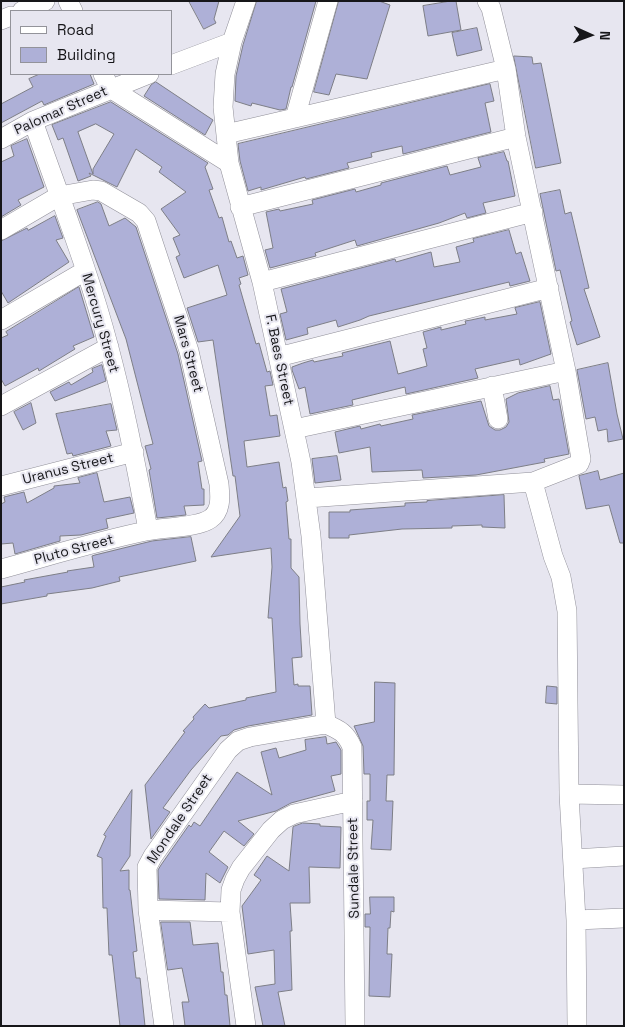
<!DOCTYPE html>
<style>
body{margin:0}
#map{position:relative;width:625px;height:1027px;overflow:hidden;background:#e7e6f0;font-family:"Space Grotesk",sans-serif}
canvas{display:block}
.frame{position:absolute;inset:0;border:2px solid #161619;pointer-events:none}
.legend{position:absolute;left:10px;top:10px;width:162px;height:65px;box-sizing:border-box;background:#e7e6f0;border:1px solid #93939a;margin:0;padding:6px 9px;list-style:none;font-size:15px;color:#161619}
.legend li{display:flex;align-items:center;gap:10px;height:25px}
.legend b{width:25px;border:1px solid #93939a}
.north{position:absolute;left:565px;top:10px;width:50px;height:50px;-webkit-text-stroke:4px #e7e6f0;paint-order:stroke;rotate:92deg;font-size:14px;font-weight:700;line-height:20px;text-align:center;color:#161619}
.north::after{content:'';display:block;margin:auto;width:18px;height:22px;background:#161619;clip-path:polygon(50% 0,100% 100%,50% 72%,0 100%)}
</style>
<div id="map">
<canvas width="625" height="1027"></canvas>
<div class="frame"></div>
<ul class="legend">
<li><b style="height:6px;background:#fff"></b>Road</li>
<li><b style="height:14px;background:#aeb0d7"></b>Building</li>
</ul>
<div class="north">N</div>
</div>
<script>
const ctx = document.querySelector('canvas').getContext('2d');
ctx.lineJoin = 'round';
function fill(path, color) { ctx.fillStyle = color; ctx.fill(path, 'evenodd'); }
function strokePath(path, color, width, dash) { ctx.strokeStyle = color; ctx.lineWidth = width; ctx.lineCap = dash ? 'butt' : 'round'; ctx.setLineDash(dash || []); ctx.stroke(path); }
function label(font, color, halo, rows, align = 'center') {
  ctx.font = font + ' "Space Grotesk",sans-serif'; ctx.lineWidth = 4; ctx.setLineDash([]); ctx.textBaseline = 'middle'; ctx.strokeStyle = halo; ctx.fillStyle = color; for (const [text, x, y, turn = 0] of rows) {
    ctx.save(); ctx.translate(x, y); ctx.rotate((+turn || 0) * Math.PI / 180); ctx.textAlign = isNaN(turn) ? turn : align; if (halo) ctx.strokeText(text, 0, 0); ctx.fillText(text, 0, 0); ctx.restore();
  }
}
const building = new Path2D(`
 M189 1H219L214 19 216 23 204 29Z
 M257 1H316L292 87H291L286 109 280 110 252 103 251 106 235 101 236 76 243 45Z
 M339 1H379L390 5 367 79 336 74 329 95 314 92Z
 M451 1H456L461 30 428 36 423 6Z
 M477 28 482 50 457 56 452 33Z
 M514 56 532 57 533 64 541 63 561 163 536 168Z
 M40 74H90L94 84 44 105 42 101 1 123V104L33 87 29 79Z
 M156 82 213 120 205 135 144 96 151 85Z
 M490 84 494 101 485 103 491 132 403 154 402 146 371 153 372 157 347 163 349 168 306 179 305 177 261 190V187L248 191 240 161 238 144Z
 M111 102 208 163 205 167 213 189 209 190 219 218 222 217 229 242 231 241 237 258 243 256 248 275 239 278 241 284 239 285 256 344 259 343 267 372 270 371 273 385 265 386 270 416 277 415 280 436 244 441 247 467 279 462 283 488 286 487 288 501 286 502 289 539H291V568L299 577 300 624 302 657 292 658 294 685 298 684V686H310L312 715 248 726 234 730 228 735 221 736 191 770 163 808 170 812 151 839 145 785 185 732 183 731 194 719 193 717 205 704 209 708 246 700V698L276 692 272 618H268L272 567 271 548 211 557 240 516 235 476H233L213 340 198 342 187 308 227 295 218 265 184 278 176 257 180 255 173 238 180 235 161 209 186 192 159 172 162 167 136 149 117 187 89 173 91 176 78 181 63 138 58 140 52 125ZM96 124 114 134 93 169V174L78 132Z
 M27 139 44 187 18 200 21 205 1 217V162L14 156 11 146Z
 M504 152 507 161H508L515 196 483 203 486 213 467 218 465 213 439 223 357 246 355 240 315 253 316 256 270 268 265 250 273 248 266 212 279 209 280 211 313 204 312 200 355 189 356 192 381 185V183L447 166 450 175 481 167 478 158Z
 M560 190 565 214 571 212 589 288 584 289 600 337 577 345 570 322 572 321 560 270 556 271 540 194Z
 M98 202 101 204 109 226 125 218 136 227 178 354 202 461 198 462 202 489H204V505L184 506 186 515 157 518 149 470 151 469 145 446 153 444 126 339 77 210Z
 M55 216 63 238 56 240 69 262 8 303 1 291V241L27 228 28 230Z
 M509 230 516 254 521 252 530 281 510 286 509 282 369 316 360 320 338 327 336 320 307 328 308 334 286 340 280 314 287 312 281 289 395 259 396 262 431 252 434 267 460 262 456 247 474 242 473 239Z
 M79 287 94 337 73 346 75 349 39 371 38 368 5 386 1 379V338L8 335 6 332Z
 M540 302 551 354 520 365 519 359 475 369 478 378 406 394 405 387 352 400 353 405 310 414 305 387 299 389 292 370V367L303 363 313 360 314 362 343 356 342 353 390 341 398 374 427 366 423 349 427 348 423 332 441 327V330L466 324 465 321 471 320 485 317V320L517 314 515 308Z
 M608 363 617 414 623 439 608 442 607 429 598 431 595 417 586 419 577 370Z
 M102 365 106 381 55 401 50 392 69 382 71 385 93 372 92 369Z
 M550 386 553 400 559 399 569 454 544 459 545 462 476 475 423 478 422 470 372 472 370 447 339 453 335 432 360 426 361 429 380 424 381 426 413 419 412 415 481 401 489 426 495 430H500L506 427 509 422 506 399 518 393Z
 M31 403 36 423 23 430 14 412Z
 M111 404 117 430 106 431 111 446 73 456 72 453 67 454 56 414Z
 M337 456 341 480 315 483 312 459Z
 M598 471 600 480 624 473V543H620L609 505 586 509 579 476Z
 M97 473 104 502 130 497 134 513 106 519 108 528 81 535 60 536V541L15 554 13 543 1 544V504L5 502 4 497 24 492 27 503 54 488V486L80 483 78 478Z
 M504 495 505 528 482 527V525L452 526V528L402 529 349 535V538H329V512H350V510L405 506V503L427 502V501Z
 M191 537 196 561 119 577 120 581 92 588 47 594V596L1 604V587L25 582 24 580 68 572 67 571 94 567 92 556 95 555 152 541Z
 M375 682 395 683 394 775H387L386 801H393L391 850 371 849 373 820H367V801H370V774H364L363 746 354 726 374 722Z
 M547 686 557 687V704L546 703Z
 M326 737 327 744 336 742 341 750V774L331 776 335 791 291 803 276 811 238 821 254 834 244 846 224 831 209 852 228 867 220 883 206 873 205 900 159 899 158 870 161 865 189 825 191 827 194 822 200 826 237 772 272 795 261 752 276 748 279 758 306 750 305 740Z
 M132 790 130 856 120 871 129 870V890H130L137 951 133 952 136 978H140L145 1026H120L112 955H109L107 908H103L102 858 97 856 106 836 104 835Z
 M303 823 320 824V826L341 827 340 868 309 867 310 903H290L292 931H290L292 990 278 992 285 1026H263L255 987 275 984 274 950 248 954 242 906 261 880 254 875 267 856 289 871 293 827Z
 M370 897H394V912L391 911 390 928H388L387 954H392L390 997 369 996 370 927H365V914H370Z
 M161 922H190L193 945 218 943 221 972H223L225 995H227L230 1026H185L182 1002H189L182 968 168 970Z`);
fill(building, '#aeb0d7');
strokePath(building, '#7d7e86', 1);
const minor = new Path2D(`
 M68 1 73 11
 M246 1 232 42 225 74 223 107 229 163 262 282 301 462 311 536 326 724
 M487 1 491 8 506 69
 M22 11 45 1
 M1 20 11 16
 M171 65 232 42
 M103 74 110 88 229 163
 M295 118 328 1
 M33 121C59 196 89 271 109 348 125 408 137 469 148 530
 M226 134 506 69 516 137 566 371 581 459 579 464 533 482 307 498
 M1 139 33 121 149 74
 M240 207 516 137
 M1 230 59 196 93 190 101 191 139 213 146 221 189 351 219 484C220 496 222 511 210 519 197 528 163 527 146 531 98 541 49 556 1 569
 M262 282 533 212
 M1 320 85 271
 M278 357 549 288
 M492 386 498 419
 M1 406 109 347
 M294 429 566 371
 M533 482 553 556 561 577 567 611 569 794 576 920 577 1026
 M1 486 134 452
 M326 724C340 730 346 733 352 747L355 1026
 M569 794 624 795
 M573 859 624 856
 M148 910 230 912
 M576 920 624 918
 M164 1026 148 910 147 867 153 856 228 750 238 741 250 737 326 724
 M246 1026 230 912 231 890 235 879 241 868 271 830 282 820 294 814 353 801`);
strokePath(minor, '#919099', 20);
strokePath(minor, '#fff', 19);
label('14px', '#161619', '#e7e6f0', [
 ["Palomar Street",61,111,-24],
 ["Mercury Street",100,323,74],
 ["Mars Street",188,354,75],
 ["F. Baes Street",279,360,78],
 ["Uranus Street",68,469,-14],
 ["Pluto Street",74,550,-15],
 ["Mondale Street",180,819,-56],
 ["Sundale Street",354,868,-91]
]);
</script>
